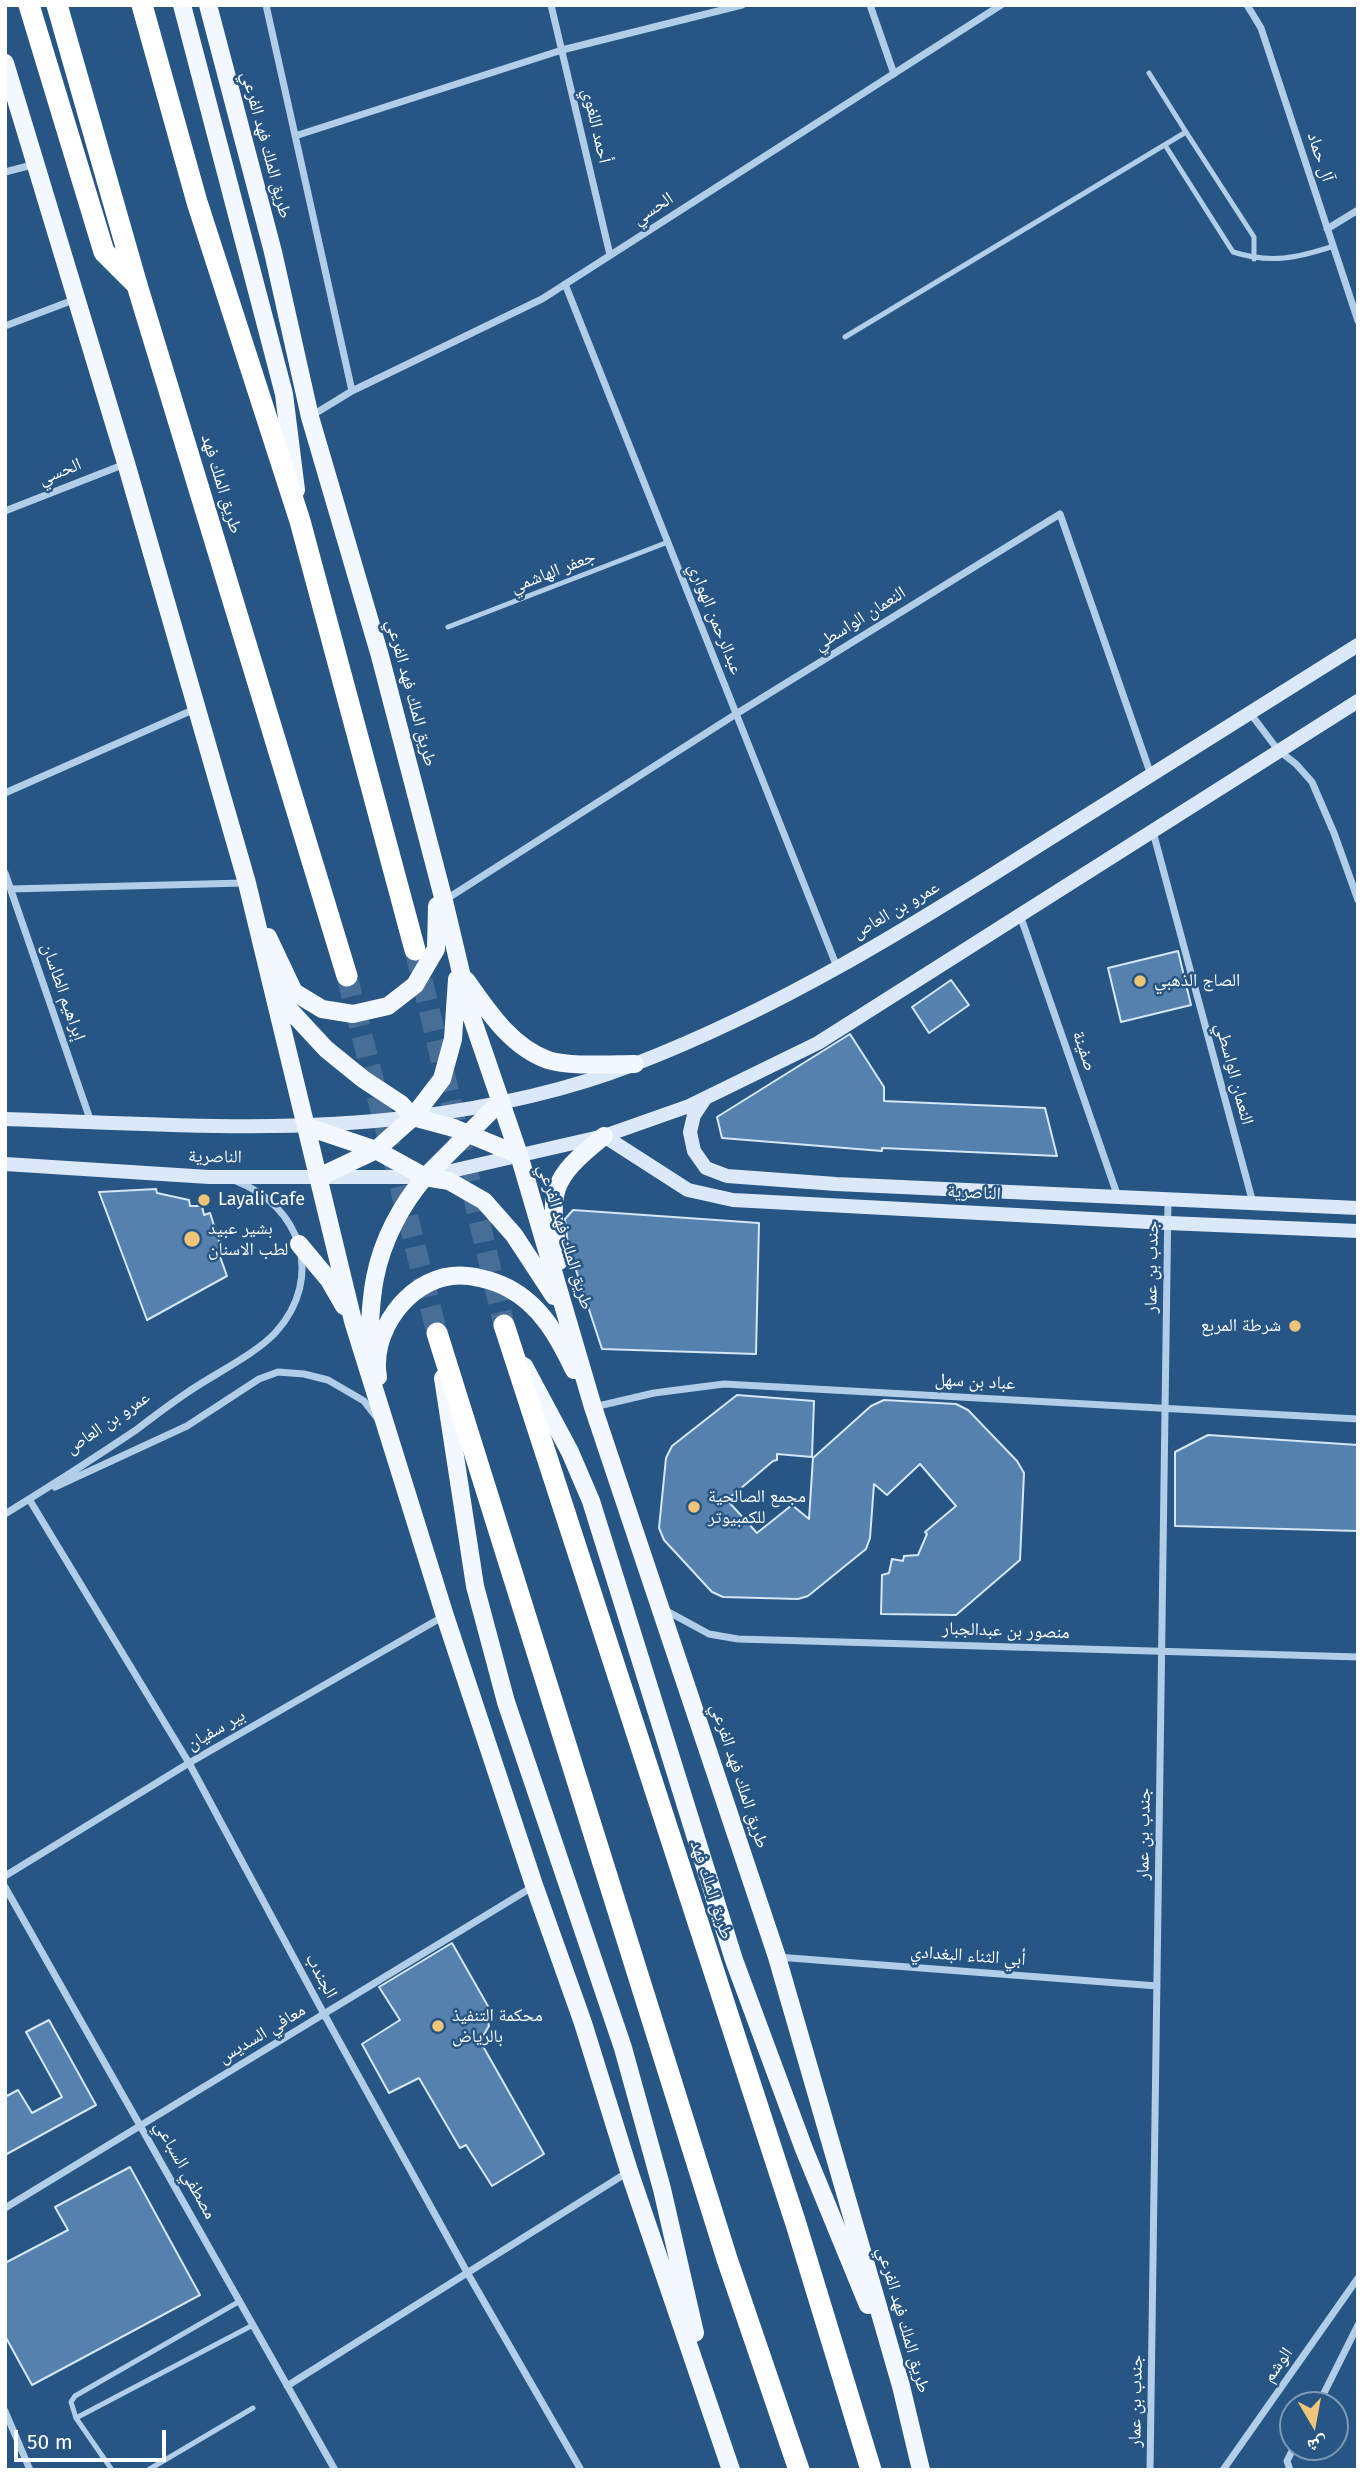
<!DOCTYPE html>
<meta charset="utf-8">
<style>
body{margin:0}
#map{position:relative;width:1363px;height:2475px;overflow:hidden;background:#275584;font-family:"Fira Sans","Noto Naskh Arabic",sans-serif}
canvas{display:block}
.frame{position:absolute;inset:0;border:7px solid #fff;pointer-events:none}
.north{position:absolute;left:1279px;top:2391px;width:70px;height:70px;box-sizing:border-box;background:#275584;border:2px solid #7d99b5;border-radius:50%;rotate:170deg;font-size:19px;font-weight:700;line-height:28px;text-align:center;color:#fff}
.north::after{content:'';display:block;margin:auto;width:24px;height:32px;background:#efc677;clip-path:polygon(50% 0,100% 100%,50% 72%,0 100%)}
.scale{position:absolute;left:14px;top:2430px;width:152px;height:32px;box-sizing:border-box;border:4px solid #fff;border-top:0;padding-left:9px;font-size:21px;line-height:24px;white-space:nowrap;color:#fff;-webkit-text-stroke:5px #275584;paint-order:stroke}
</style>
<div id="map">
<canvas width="1363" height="2475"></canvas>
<div class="frame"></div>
<div class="north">ش</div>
<div class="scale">50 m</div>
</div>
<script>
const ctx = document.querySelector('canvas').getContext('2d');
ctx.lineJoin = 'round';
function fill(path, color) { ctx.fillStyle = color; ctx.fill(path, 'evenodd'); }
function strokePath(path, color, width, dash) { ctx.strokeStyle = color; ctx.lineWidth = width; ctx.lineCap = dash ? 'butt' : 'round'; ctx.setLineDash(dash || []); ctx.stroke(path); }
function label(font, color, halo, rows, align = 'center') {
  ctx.font = font + ' "Fira Sans","Noto Naskh Arabic",sans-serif'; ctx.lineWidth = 5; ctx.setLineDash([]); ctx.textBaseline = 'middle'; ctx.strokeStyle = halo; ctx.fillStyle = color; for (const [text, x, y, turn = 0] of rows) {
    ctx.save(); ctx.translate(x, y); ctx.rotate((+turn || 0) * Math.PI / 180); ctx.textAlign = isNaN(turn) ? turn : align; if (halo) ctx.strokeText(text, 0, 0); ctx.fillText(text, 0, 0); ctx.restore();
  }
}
const building = new Path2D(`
 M1178 951 1191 1005 1121 1022 1108 968Z
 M951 980 969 1005 929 1033 912 1007Z
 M850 1034 884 1087V1101L1045 1108 1057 1156 882 1148V1151L722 1138 717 1117Z
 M156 1189 157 1193 189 1200 190 1206H202L204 1215 210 1213 222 1250 218 1251 227 1276 147 1320 99 1192Z
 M573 1210 759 1223 756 1354 602 1349 568 1246 565 1219Z
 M737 1395 814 1401 812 1457 777 1454V1460L773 1461 727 1500 757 1533 792 1505 809 1519 813 1458 871 1406 884 1400 956 1404 968 1410 1017 1461 1024 1473 1020 1560 956 1615 881 1614 882 1575 889 1573 892 1559 903 1561 904 1556 918 1555 927 1534 925 1532 956 1506 920 1464 887 1495 874 1484 870 1538 866 1549 808 1596 798 1599 723 1597 712 1592 664 1540 659 1528 666 1458 672 1446Z
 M1208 1435 1358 1445V1531L1175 1526V1452Z
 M452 1943 493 2015 487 2018 489 2026 480 2041 544 2154 492 2186 466 2145 460 2148 419 2078 389 2093 362 2044 400 2020 379 1987Z
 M49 2020 96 2105 5 2155V2097L18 2090 32 2113 62 2097 26 2032Z
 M130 2167 200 2295 32 2385 5 2336V2263L68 2230 55 2207Z`);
fill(building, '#5481ae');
strokePath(building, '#d5e6f6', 2);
strokePath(new Path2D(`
 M415 950 504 1325
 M347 976 437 1333`), '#476e96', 21, [21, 10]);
strokePath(new Path2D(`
 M1149 73 1186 132
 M1165 145 1233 252C1271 264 1297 258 1334 246
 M845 337 1186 132 1254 237V259
 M448 627 668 542
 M76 2418 71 2402 75 2396 240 2301
 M112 2470 76 2418 253 2325
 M148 2470 253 2408`), '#b1cde7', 5);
strokePath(new Path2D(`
 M266 5 352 391
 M551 5 610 255
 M870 5 894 74
 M1247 5 1261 28 1358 321
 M295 136 562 50 742 5
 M5 172 36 164
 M1327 229 1358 210
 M565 284 837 967
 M5 326 76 299
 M311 416 352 391 542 299 1001 5
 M5 511 125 464
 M1250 713 1278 750 1296 764 1312 782 1334 833 1358 900
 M5 793 195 709
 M1153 832 1253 1203
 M5 873 91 1122
 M11 889 244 883
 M445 900 736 714 1060 514 1151 775
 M1020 915 1118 1197
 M594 1407 654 1393 724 1384 1358 1419
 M55 1487 187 1426 259 1379 278 1372 304 1374 328 1380 364 1401 378 1419
 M29 1499 189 1763 324 2014 468 2274 581 2470
 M5 1514C49 1487 93 1459 136 1430 153 1417 170 1404 188 1392 214 1374 256 1354 276 1332 325 1277 301 1206 236 1181
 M665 1610 709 1634 738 1639 1358 1657
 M5 1876 189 1763 444 1616
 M5 1887 335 2470
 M777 1957 1157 1986
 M5 2208 534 1886
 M287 2386 628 2172
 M1318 2405 1358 2325
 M5 2411 30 2470
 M1150 2470 1168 1200
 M1223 2470 1358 2278
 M1290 2470 1287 2461 1294 2447`), '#b1cde7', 7);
strokePath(new Path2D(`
 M704 1100 694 1115 690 1132 694 1151 706 1168 727 1176 836 1184 1358 1208
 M5 1119C140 1123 277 1134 412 1117 485 1108 566 1091 635 1064 778 1009 909 928 1038 846 1145 779 1251 712 1358 645
 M604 1136 688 1190 733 1200 1168 1223 1358 1231
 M5 1164 209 1177H425L604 1136 689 1106 818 1043 1358 701`), '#dbe8f7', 14);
strokePath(new Path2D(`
 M182 5 284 394 296 490
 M208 5 273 252 310 417 380 656 444 901 471 1015 519 1155 593 1407 777 1957 901 2386 921 2470
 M5 63 126 463 247 883 353 1321 445 1616 534 1885 583 2023 629 2171 731 2470
 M268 937 294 992 322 1009 353 1014 388 1006 415 985 436 949 437 906
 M466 980C488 1011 511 1047 548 1060 569 1067 612 1064 635 1064
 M281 990 288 1008 326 1049 363 1079 401 1104 413 1117 454 1128 519 1155
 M308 1127 376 1150 425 1177 449 1181 484 1201 514 1235 554 1296
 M319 1177 376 1150 413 1117 442 1079 453 1039 457 979
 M299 1244 329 1280 344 1306
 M559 1261C549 1191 548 1181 604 1136
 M368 1354C370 1329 370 1302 375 1278 382 1241 401 1205 425 1177L501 1101
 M524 1366 570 1452 591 1501 734 1960 804 2149 868 2305
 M378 1377C370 1334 406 1281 452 1276 469 1274 493 1280 508 1288 541 1305 559 1338 574 1370
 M443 1378 475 1586 506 1702 623 2048 662 2189 695 2333`), '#f3f8fe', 18);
strokePath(new Path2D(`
 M29 5 104 252 135 283
 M57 5 137 285 347 976
 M142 5 197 202 300 521 415 950
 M504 1325 796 2224 871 2470
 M437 1333 727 2259 799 2470`), '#fff', 21);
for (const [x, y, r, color] of [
 [1140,981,7,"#efc677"],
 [204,1200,7,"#efc677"],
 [192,1239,9,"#efc677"],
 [1295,1326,7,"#efc677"],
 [694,1507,7,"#efc677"],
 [438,2026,7,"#efc677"]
]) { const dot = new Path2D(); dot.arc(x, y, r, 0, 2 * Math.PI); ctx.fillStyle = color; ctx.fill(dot); strokePath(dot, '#275584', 2.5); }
label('18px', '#fff', '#275584', [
 ["أحمد اللغوي",596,126,77],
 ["طريق الملك فهد الفرعي",266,145,75],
 ["آل حماد",1320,157,72],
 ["الحسي",653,209,-33],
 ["الحسي",60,472,-22],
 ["طريق الملك فهد",221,484,73],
 ["جعفر الهاشمي",553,572,-21],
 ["عبدالرحمن الهواري",715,619,68],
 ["النعمان الواسطي",860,619,-32],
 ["طريق الملك فهد الفرعي",411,693,75],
 ["عمرو بن العاص",896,910,-30],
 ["إبراهيم الطاسان",63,992,71],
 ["صفينة",1084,1051,71],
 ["النعمان الواسطي",1234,1074,75],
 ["الناصرية",215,1157,1],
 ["الناصرية",974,1193,3],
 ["طريق الملك فهد الفرعي",565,1237,73],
 ["جندب بن عمار",1152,1267,-89],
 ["عباد بن سهل",975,1382,3],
 ["عمرو بن العاص",108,1423,-34],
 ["منصور بن عبدالجبار",1006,1631,2],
 ["بير سفيان",216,1730,-30],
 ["طريق الملك فهد الفرعي",739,1776,72],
 ["جندب بن عمار",1144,1834,-89],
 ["طريق الملك فهد",711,1890,72],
 ["أبي الثناء البغدادي",968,1956,4],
 ["الجندب",321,1976,62],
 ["معافي السديس",262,2034,-31],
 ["مصطفي السباعي",185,2170,61],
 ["طريق الملك فهد الفرعي",903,2320,74],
 ["الوشم",1278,2365,-55],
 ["جندب بن عمار",1136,2401,-89]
]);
label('18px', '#fff', '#275584', [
 ["الصاج الذهبي",1154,981],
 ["Layali Cafe",218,1200],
 ["بشير عبيد",208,1229],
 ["لطب الاسنان",208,1250],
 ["شرطة المربع",1281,1326,"right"],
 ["مجمع الصالحية",708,1497],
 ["للكمبيوتر",708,1518],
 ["محكمة التنفيذ",452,2016],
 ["بالرياض",452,2037]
], 'left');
</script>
